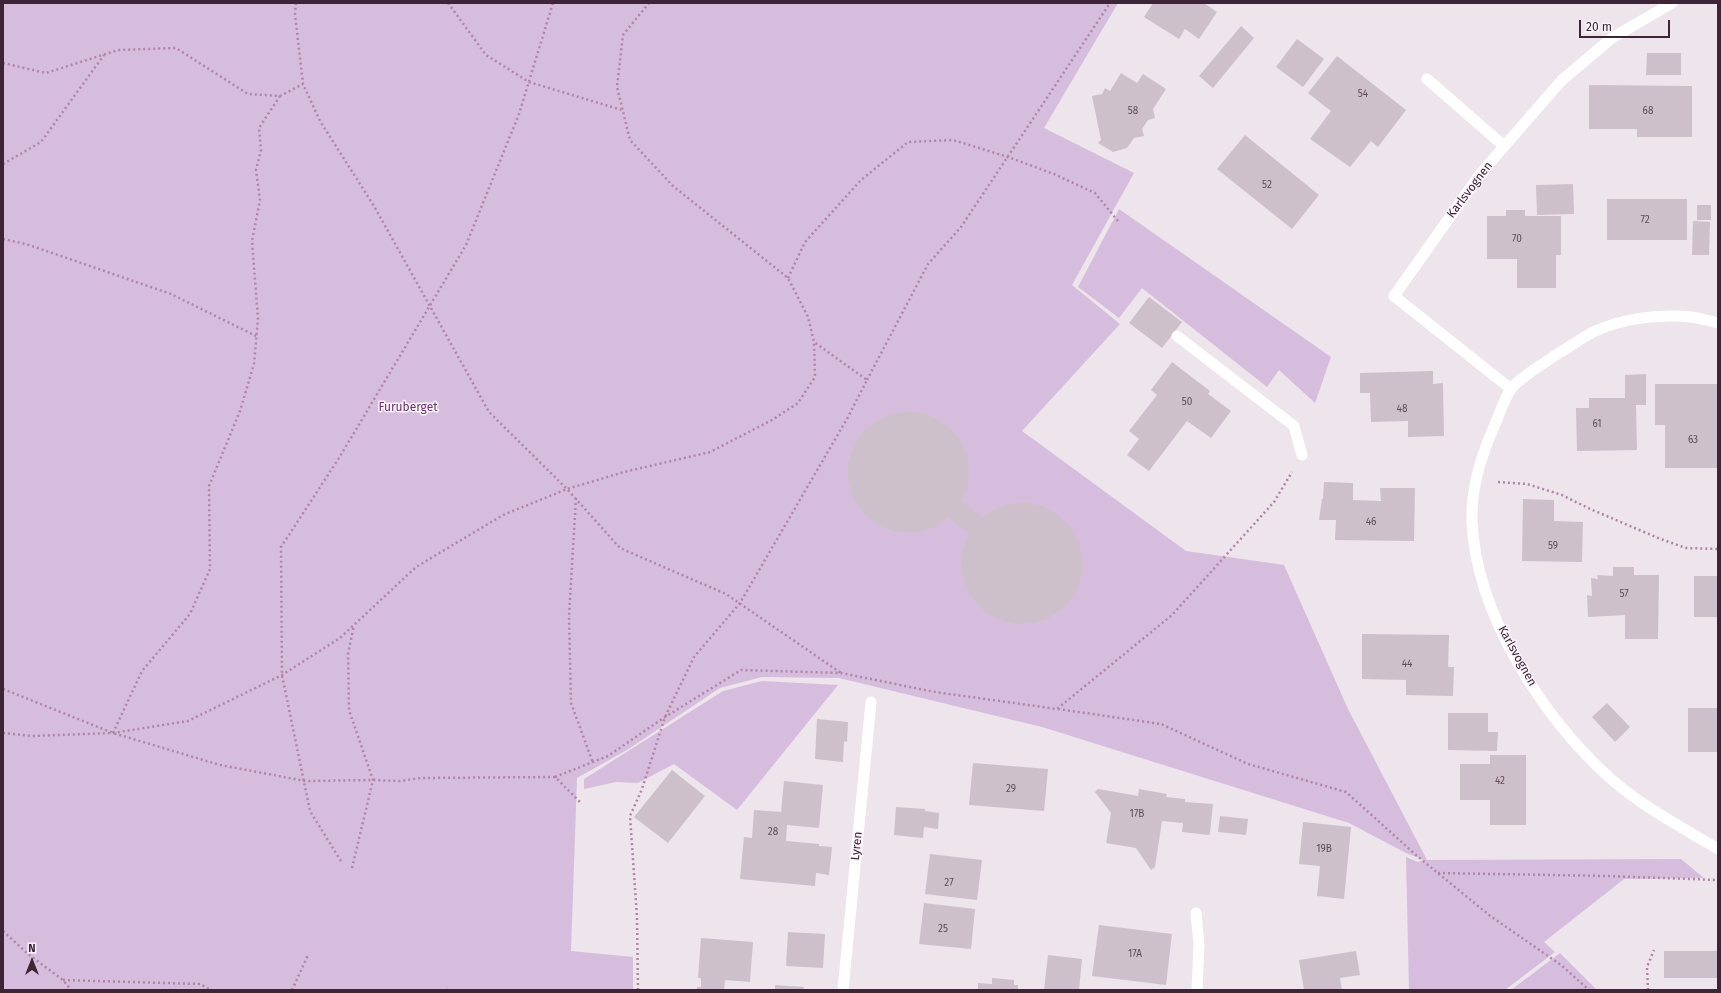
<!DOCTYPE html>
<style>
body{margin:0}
#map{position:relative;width:1721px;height:993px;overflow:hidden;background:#ede4ec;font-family:"Fira Sans",sans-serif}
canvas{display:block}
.frame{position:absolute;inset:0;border:4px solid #3d2436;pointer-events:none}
.north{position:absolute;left:12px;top:941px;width:40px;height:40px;-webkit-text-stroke:3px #f9f4f9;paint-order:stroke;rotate:0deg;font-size:11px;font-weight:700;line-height:16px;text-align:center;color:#3d2436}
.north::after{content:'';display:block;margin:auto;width:14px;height:18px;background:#3d2436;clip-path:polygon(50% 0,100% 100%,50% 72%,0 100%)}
.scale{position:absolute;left:1579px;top:20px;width:91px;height:18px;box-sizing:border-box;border:2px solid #3d2436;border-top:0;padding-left:5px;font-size:12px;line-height:14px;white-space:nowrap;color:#3d2436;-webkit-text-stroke:3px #f9f4f9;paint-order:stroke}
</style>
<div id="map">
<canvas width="1721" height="993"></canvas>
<div class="frame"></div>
<div class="north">N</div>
<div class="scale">20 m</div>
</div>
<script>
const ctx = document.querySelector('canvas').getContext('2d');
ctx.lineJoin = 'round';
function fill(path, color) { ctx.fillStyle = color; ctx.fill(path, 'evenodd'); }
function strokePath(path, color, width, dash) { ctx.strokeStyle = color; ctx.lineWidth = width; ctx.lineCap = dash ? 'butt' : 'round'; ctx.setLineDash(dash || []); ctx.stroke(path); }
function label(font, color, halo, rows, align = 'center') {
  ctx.font = font + ' "Fira Sans",sans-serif'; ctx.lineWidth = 3; ctx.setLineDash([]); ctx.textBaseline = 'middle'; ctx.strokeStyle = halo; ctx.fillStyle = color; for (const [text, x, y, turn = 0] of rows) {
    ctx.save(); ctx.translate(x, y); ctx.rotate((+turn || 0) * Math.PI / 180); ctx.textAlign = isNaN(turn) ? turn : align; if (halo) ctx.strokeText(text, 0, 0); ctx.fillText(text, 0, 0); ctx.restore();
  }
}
fill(new Path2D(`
 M3 3H1118L1044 128 1134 173 1072 285 1120 324 1022 431 1186 551 1284 565 1348 709 1427 860 1681 859 1704 878 1624 879 1544 942 1555 952 1505 990H1409L1406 857 1418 862 1424 860 1406 853 1349 823 1042 727 839 678 762 677 720 688 627 750 577 778 571 951 633 957V990H3Z
 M1119 209 1331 357 1315 403 1279 370 1267 387 1142 288 1119 318 1078 287Z
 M762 681 838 685 737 810 674 764 638 783 616 782 584 789V779L723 691Z
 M1560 953 1597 990H1511Z`), '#d7bddd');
fill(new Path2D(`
 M1153 3H1204L1217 12 1199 39 1185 29 1179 39 1144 17Z
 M1241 26 1254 38 1213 88 1199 76Z
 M1297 39 1324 59 1303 87 1276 67Z
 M1647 53H1681V75H1646Z
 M1337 56 1406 110 1378 147 1371 141 1350 167 1310 139 1331 111 1308 93Z
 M1121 73 1137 83 1143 74 1166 89 1153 109 1155 118 1148 120 1142 129 1144 136 1134 138 1127 148 1113 152 1098 143 1101 140 1092 96 1102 94 1105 88 1110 91Z
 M1589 85 1692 86V137H1637V129H1589Z
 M1245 135 1319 195 1292 229 1217 169Z
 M1573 184 1574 214 1537 215 1536 185Z
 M1607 199H1687V240H1607Z
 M1697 205H1711V220H1697Z
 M1506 210H1525V216H1561V255H1556V288H1517V259H1487V216H1506Z
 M1693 221 1710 222 1709 255H1692Z
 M1149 297 1182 322 1162 348 1129 323Z
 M1172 362 1210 391 1208 394 1231 411 1211 438 1187 421 1149 471 1127 455 1139 439 1129 431 1157 395 1151 390Z
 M1433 371V384L1443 383 1444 436 1408 437V421L1371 422 1370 393H1360V373Z
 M1646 374V405H1636L1637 450 1577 451 1576 408H1589V398H1625V375Z
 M1655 384H1718V468H1665V425H1655Z
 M909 411 924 413 939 420 951 429 961 441 967 455 969 471 968 486 962 501 982 517 993 510 1009 504 1025 502 1043 506 1058 515 1071 527 1079 543 1083 560 1081 578 1075 594 1064 608 1049 618 1033 623 1015 624 998 619 983 610 971 597 964 582 961 565 963 549 969 533 949 518 933 528 915 533 896 532 879 526 864 514 853 499 848 481V463L853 447 862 432 876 421 891 414Z
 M1324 482 1353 483V500L1381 501 1380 488H1415L1414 541 1335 540 1336 520H1319L1322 499H1323Z
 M1523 499 1554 500V521L1583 522 1582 562 1522 561Z
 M1613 567H1634V575H1659L1658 639H1625V615L1588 617 1587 595 1592 596 1591 578 1598 579 1597 575 1613 576Z
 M1694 576H1718V617H1694Z
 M1362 634 1449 635 1448 667H1454L1453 696 1406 695V680L1362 679Z
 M1607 703 1630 727 1615 742 1592 717Z
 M1688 708H1718V752H1688Z
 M1448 713H1488V732H1498L1497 751 1448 750Z
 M817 719 848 722 847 742 844 741 843 762 815 759Z
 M1490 755H1526V825H1490V800H1460V764H1490Z
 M973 763 1048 769 1044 811 969 805Z
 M672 770 705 796 668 843 634 817Z
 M784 781 823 785 819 828 787 825 786 841 819 844V846L832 847 829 875 816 873 815 886 740 879 744 837 752 838 754 810 781 812Z
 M1098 789 1138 796 1139 789 1167 794 1166 797 1185 799V802L1213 804 1210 833 1209 835 1182 832 1183 823 1162 821 1155 867 1151 870 1136 848 1106 843 1111 813 1095 792Z
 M896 807 925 809V811L939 813 938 829 924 827 923 838 894 835Z
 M1220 816 1248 819 1246 835 1218 832Z
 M1303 822 1351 827 1344 899 1317 896 1320 866 1299 864Z
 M930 854 982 860 977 900 925 894Z
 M924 903 975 909 971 949 919 944Z
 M1099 925 1172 934 1166 985 1092 976Z
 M788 932 825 934 823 968 786 966Z
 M701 938 753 942 750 982 725 980 724 990H697V987H701V978H698Z
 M1356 951 1360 975 1340 978 1342 990H1304L1299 960Z
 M1664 951H1718V978H1664Z
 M1048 955 1082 959 1079 990H1044Z
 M992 978 1014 980V985H1018V990H978V983L992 984Z
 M775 985 804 987 803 990H775Z`), '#cdc0cb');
strokePath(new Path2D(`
 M296 3 295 14 303 84 320 121 374 206 489 412 567 489 620 548 726 594 841 673
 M448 3 486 55 529 82 622 110
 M3 63 46 73 118 50 176 48 248 94 280 96 303 84
 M3 164 41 142 104 55
 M3 239 26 244 171 294 256 336
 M788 278 805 242 861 180 908 142 953 140 1008 157 1054 174 1095 193 1118 221
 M867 380 928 264 961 227 1110 3
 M1498 482 1527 484 1562 495 1588 508 1658 538 1686 548 1718 549
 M576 498 569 616 571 703 593 763
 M3 689 113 733 220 765 305 781 373 780 400 781 421 778 555 777 581 803
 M1058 709 1161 724 1248 764 1346 792 1416 855 1489 915 1561 965 1589 990
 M3 733 32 736 113 733 188 721 282 675 340 638 416 567 503 515 567 489 624 472 710 452 772 420 798 403 815 377 814 342 808 317 788 278 673 186 630 140 617 87 623 35 649 3
 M113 733 142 671 190 614 210 569 209 486 240 411 254 364 258 319 252 241 260 200 256 170 261 150 259 128 280 96
 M555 777 608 756 665 717 741 670 841 673 935 692 1057 709 1172 615 1274 502 1292 472
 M341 861 310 811 282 675 281 547 339 458 466 245 519 114 553 3
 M352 868 373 780 349 710 348 654 354 625
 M1438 873 1606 876 1718 880
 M3 931 28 954 63 980 71 990
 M63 980 200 984 211 990
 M292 990 308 955
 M447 990H448
 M638 990 637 917 630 816 642 789 665 717 694 657 740 603 848 417 867 380 814 342
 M1648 990 1647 967 1654 950`), '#af85a5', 2.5, [2, 3]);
strokePath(new Path2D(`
 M1427 79 1504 146
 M1177 336 1294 426 1302 455
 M1196 913 1199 944 1197 990`), '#fff', 11);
strokePath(new Path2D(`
 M1718 323C1709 321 1700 318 1691 317 1659 314 1623 318 1593 332 1582 338 1571 346 1559 353 1547 361 1519 378 1511 389 1504 398 1496 424 1490 436 1479 463 1471 492 1472 521 1476 615 1543 718 1611 779 1643 807 1681 827 1718 849
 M1511 389 1394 296 1481 173 1562 80 1612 38 1672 3
 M843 990 871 702`), '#fff', 11);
label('10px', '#614b5b', null, [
 ["54",1363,94],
 ["58",1133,111],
 ["68",1648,111],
 ["52",1267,185],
 ["72",1645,220],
 ["70",1517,239],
 ["50",1187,402],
 ["48",1402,409],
 ["61",1597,424],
 ["63",1693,440],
 ["46",1371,522],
 ["59",1553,546],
 ["57",1624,594],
 ["44",1407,664],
 ["42",1500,781],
 ["29",1011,789],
 ["17B",1137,814],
 ["28",773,832],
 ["19B",1324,849],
 ["27",949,883],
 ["25",943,929],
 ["17A",1135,954]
]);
label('12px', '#3d2436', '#f9f4f9', [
 ["Karlsvognen",1470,190,-53],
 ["Karlsvognen",1517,656,61],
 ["Lyren",857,846,-84]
]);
label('12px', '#6f2f73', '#f9f4f9', [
 ["Furuberget",408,408]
]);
</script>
